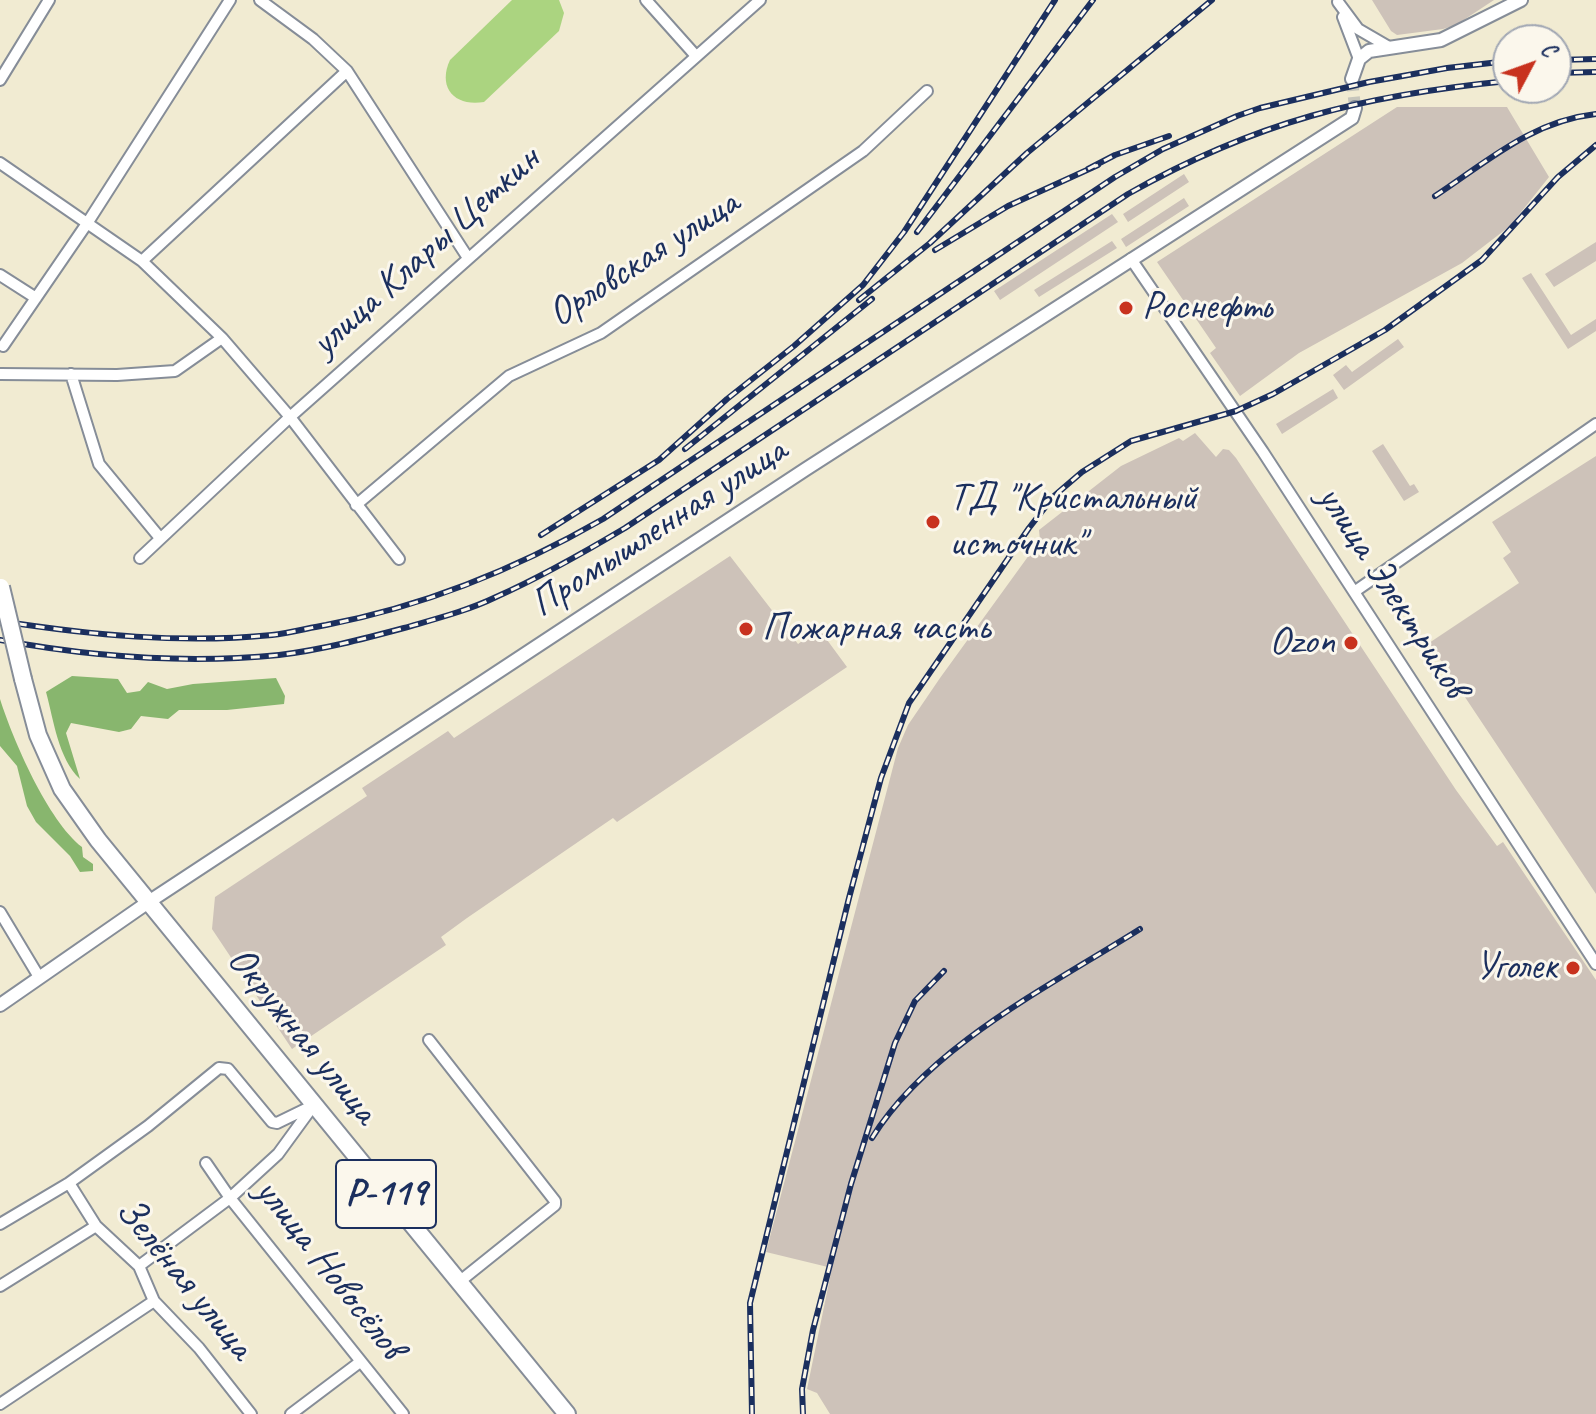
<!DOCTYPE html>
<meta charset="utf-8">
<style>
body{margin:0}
#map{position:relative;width:1596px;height:1414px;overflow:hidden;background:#f1ebd2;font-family:Caveat,sans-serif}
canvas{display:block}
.north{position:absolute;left:1492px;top:24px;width:80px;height:80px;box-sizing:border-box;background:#fbf7ec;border:2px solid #a1a7b3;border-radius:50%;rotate:49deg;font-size:22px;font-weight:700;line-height:32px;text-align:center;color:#1b2f5e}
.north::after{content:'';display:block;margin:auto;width:28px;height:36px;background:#c8321e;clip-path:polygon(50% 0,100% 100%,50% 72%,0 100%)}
</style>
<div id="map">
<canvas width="1596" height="1414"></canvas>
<div class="north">С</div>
</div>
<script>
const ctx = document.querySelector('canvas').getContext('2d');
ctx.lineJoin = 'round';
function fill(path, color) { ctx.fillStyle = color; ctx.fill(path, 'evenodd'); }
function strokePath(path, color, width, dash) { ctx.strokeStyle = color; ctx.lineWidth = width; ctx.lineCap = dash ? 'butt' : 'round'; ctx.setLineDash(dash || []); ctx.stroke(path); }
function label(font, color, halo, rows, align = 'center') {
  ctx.font = font + ' Caveat,sans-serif'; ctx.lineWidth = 6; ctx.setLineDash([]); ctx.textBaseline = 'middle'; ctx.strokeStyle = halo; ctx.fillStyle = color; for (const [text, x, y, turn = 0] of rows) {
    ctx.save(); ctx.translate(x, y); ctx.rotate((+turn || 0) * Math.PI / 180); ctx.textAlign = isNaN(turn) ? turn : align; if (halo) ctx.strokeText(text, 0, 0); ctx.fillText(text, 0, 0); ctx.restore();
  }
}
fill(new Path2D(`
 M1372 0H1494L1456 25 1443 29 1397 35 1391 31Z
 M1397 107H1507L1549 177 1510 226 1462 263 1299 353 1240 396 1210 353 1216 348 1157 262Z
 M1184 174 1189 182 1128 222 1123 214Z
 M1184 198 1189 206 1126 247 1121 239Z
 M1112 214 1118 222 1000 300 994 291Z
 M1112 241 1117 248 1039 297 1034 290Z
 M1596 242V261L1554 287 1545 274Z
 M1531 273 1571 335 1596 319V331L1568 349 1522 278Z
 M1398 339 1404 347 1344 390 1333 375 1346 365 1352 372Z
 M1333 389 1338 398 1282 434 1276 424Z
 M1195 433 1216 457 1223 449 1229 450 1236 458 1456 790 1497 846 1503 842 1596 980V1414H830L817 1393 807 1389 832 1268 766 1252 898 748 908 725 940 678 1040 540 1039 530 1121 466 1179 438 1183 441Z
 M1383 444 1410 486 1414 484 1419 492 1404 501 1372 451Z
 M1596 456V894L1429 643 1519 583 1503 558 1511 552 1492 522Z
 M730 556 798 644 819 629 847 667 617 822 613 818 467 918 441 937 446 945 292 1049 212 929 215 897 367 796 362 788 448 731 454 738Z`), '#cdc2b9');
fill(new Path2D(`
 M512 0H559L564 13 559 31 484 102C455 107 437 88 450 60Z`), '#abd480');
fill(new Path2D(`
 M72 676 118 679 127 693 140 691 148 682 167 689 193 684 276 678 285 696 284 704 227 710H179L168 719 141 716 131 729 119 732 71 723 66 733 80 779C58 758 54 721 46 692Z
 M0 699C13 740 48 821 82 847L83 857 93 864V871L80 872 70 856 36 822 27 806 17 766 0 746Z`), '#88b66e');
strokePath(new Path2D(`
 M1352 79 1355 108`), '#c6c5bb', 12, [12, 6]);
const minor = new Path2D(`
 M260 0 313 39 347 71 468 258
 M646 0 696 56
 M1338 2 1358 29 1389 47
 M1343 17 1359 59
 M0 80 49 0
 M0 163 142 261 222 338 290 417 399 559
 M1131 259 1263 452 1596 964
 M142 261 347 71
 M0 275 36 298
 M3 346 88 222 230 0
 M0 374 117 375 175 371 222 338
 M71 374 99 464 160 538
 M356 505 509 376 601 333 863 151 927 91
 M140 558 290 417 760 0
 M1354 592 1596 424
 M0 912 39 977
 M429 1040 555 1201V1205L459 1282
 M206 1163 230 1198 403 1414
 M69 1183 96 1226 139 1266 154 1301 199 1348 251 1414
 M0 1224 69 1183 148 1126 219 1068 228 1069 272 1122 277 1123 314 1105
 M139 1266 230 1198 278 1154 313 1106
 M0 1286 96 1226
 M0 1404 154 1301
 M291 1414 360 1362`);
const tertiary = new Path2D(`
 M1352 79 1359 59 1369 51 1441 40 1521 0
 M0 1005 147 903 806 469 1352 118 1355 108`);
const trunk = new Path2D(`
 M23 679 38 735 62 789 98 840 567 1414`);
strokePath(minor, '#868d98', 14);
strokePath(tertiary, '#868d98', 16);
strokePath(trunk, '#868d98', 20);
strokePath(minor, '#fff', 10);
strokePath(tertiary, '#fff', 12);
strokePath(trunk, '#fff', 16);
const rail = new Path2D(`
 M1556 60 1596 59
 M1556 73 1596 72
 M1088 169 1115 155 1169 136
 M1435 196C1488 161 1532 121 1596 114
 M917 232 1093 0
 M935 250 1008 206 1098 165
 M859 300 930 243 1027 153 1212 0
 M685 449 872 299
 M541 535 659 460 727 399 794 346 863 285 904 232 1055 0
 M0 621C90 635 182 644 272 635 290 633 308 628 326 625 425 606 516 569 603 519L1115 177 1163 149 1237 116 1260 108 1369 82 1447 68 1508 61
 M0 640C92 657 186 664 279 655 321 650 363 639 404 628 435 619 467 611 496 597 541 577 583 553 625 528L1128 194C1255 122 1364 95 1508 81
 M872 1138C929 1046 1050 986 1140 929
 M752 1414 750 1303 849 898 881 778 909 703 1029 528 1054 496 1082 472 1131 441 1236 411 1273 394 1385 330 1482 260 1558 177 1596 145
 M803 1414 802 1389 813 1330 851 1184 895 1043 915 1001 944 971`);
strokePath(rail, '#1b2f5e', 6);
strokePath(rail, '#fbf7ec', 3, [9]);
const trunkBridge = new Path2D(`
 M1 587 23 679`);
strokePath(trunkBridge, '#868d98', 20, []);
strokePath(trunkBridge, '#fff', 16);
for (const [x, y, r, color] of [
 [1126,308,8,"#c8321e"],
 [933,522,8,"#c8321e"],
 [746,629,8,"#c8321e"],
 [1351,643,8,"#c8321e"],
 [1573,968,8,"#c8321e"]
]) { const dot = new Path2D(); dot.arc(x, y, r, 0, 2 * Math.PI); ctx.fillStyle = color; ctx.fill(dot); strokePath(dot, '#fbf7ec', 3); }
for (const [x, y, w] of [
 [386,1194,100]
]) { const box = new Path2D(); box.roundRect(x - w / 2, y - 34, w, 68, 6); ctx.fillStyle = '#fbf7ec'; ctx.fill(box); strokePath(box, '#1b2f5e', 2); }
label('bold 38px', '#1b2f5e', null, [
 ["Р-119",386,1194]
]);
label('40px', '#1b2f5e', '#fbf7ec', [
 ["улица Клары Цеткин",426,252,-42],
 ["Орловская улица",644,259,-33],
 ["Промышленная улица",659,528,-33],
 ["улица Электриков",1392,592,57],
 ["Окружная улица",302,1036,51],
 ["улица Новосёлов",329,1269,52],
 ["Зелёная улица",184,1279,51]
]);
label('40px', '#1b2f5e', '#fbf7ec', [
 ["Роснефть",1142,308],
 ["ТД \"Кристальный",949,499],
 ["источник\"",949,545],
 ["Пожарная часть",762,629],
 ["Ozon",1335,643,"right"],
 ["Уголек",1557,968,"right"]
], 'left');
</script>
